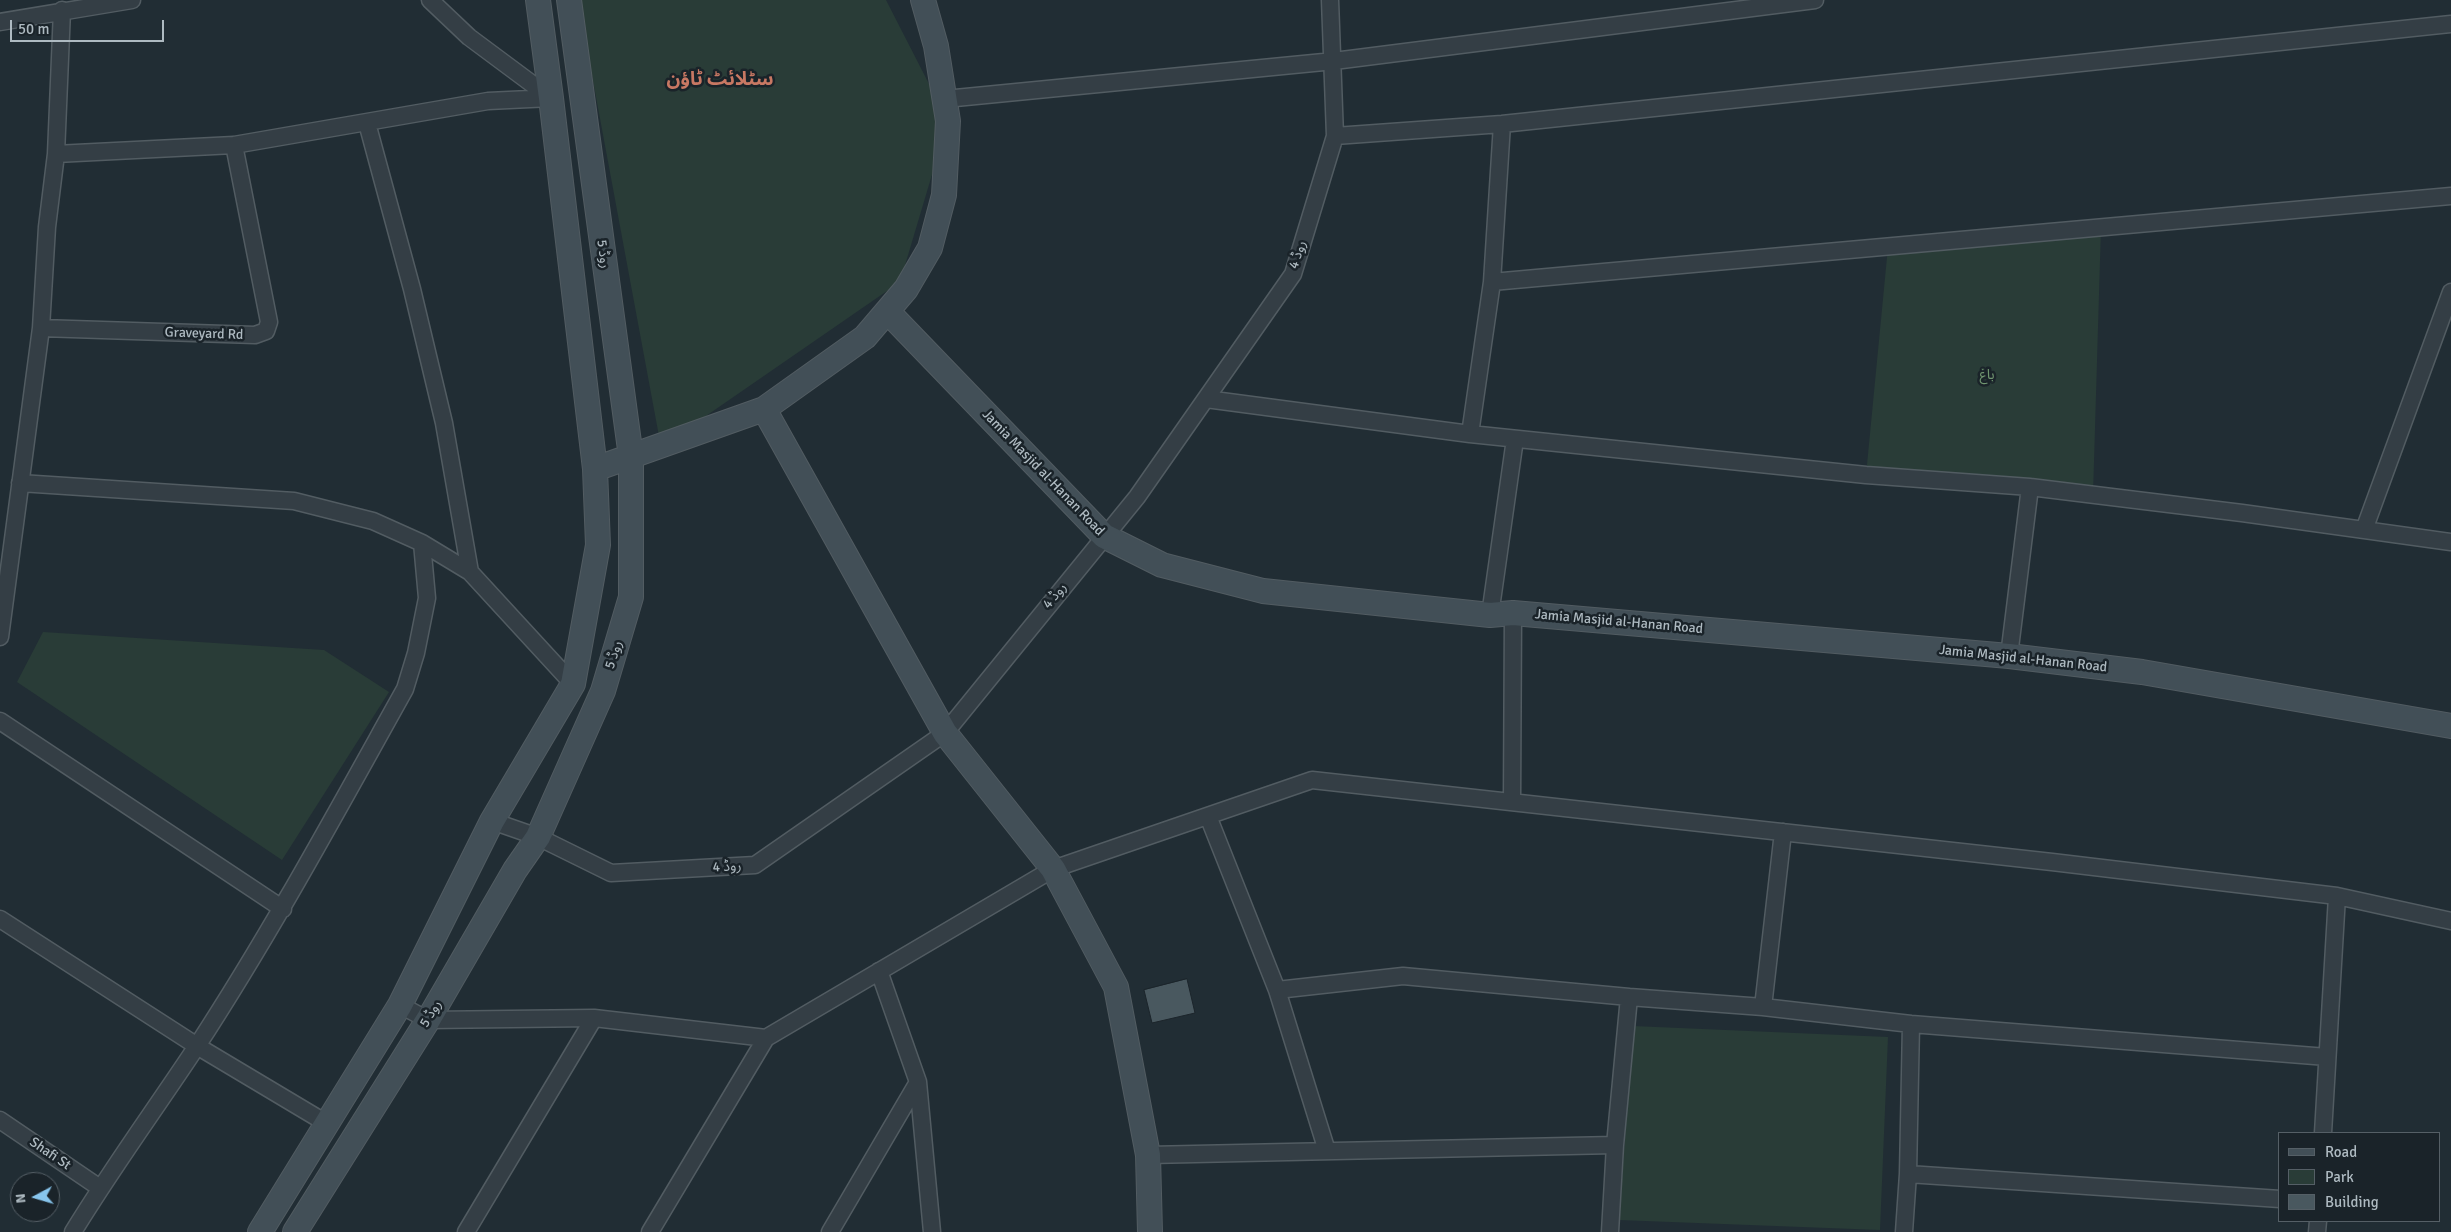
<!DOCTYPE html>
<meta charset="utf-8">
<style>
body{margin:0}
#map{position:relative;width:2451px;height:1232px;overflow:hidden;background:#212d34;font-family:Signika,sans-serif}
canvas{display:block}
.legend{position:absolute;left:2278px;top:1132px;width:162px;height:90px;box-sizing:border-box;background:#1a2329;border:1px solid #555f66;margin:0;padding:6px 9px;list-style:none;font-size:15px;color:#aebac1}
.legend li{display:flex;align-items:center;gap:10px;height:25px}
.legend b{width:25px;border:1px solid #555f66}
.north{position:absolute;left:10px;top:1172px;width:50px;height:50px;box-sizing:border-box;background:#1a2329;border:1px solid #555f66;border-radius:50%;rotate:264deg;font-size:14px;font-weight:700;line-height:20px;text-align:center;color:#aebac1}
.north::after{content:'';display:block;margin:auto;width:18px;height:22px;background:#87c5ed;clip-path:polygon(50% 0,100% 100%,50% 72%,0 100%)}
.scale{position:absolute;left:10px;top:20px;width:154px;height:22px;box-sizing:border-box;border:2px solid #aebac1;border-top:0;padding-left:6px;font-size:15px;line-height:18px;white-space:nowrap;color:#aebac1;-webkit-text-stroke:4px #1a2329;paint-order:stroke}
</style>
<div id="map">
<canvas width="2451" height="1232"></canvas>
<ul class="legend">
<li><b style="height:6px;background:#424f57"></b>Road</li>
<li><b style="height:14px;background:#293c37"></b>Park</li>
<li><b style="height:14px;background:#49585f"></b>Building</li>
</ul>
<div class="north">N</div>
<div class="scale">50 m</div>
</div>
<script>
const ctx = document.querySelector('canvas').getContext('2d');
ctx.lineJoin = 'round';
function fill(path, color) { ctx.fillStyle = color; ctx.fill(path, 'evenodd'); }
function strokePath(path, color, width, dash) { ctx.strokeStyle = color; ctx.lineWidth = width; ctx.lineCap = dash ? 'butt' : 'round'; ctx.setLineDash(dash || []); ctx.stroke(path); }
function label(font, color, halo, rows, align = 'center') {
  ctx.font = font + ' Signika,"Noto Sans Arabic",sans-serif'; ctx.lineWidth = 5; ctx.setLineDash([]); ctx.textBaseline = 'middle'; ctx.strokeStyle = halo; ctx.fillStyle = color; for (const [text, x, y, turn = 0] of rows) {
    ctx.save(); ctx.translate(x, y); ctx.rotate((+turn || 0) * Math.PI / 180); ctx.textAlign = isNaN(turn) ? turn : align; if (halo) ctx.strokeText(text, 0, 0); ctx.fillText(text, 0, 0); ctx.restore();
  }
}
fill(new Path2D(`
 M578 0H886L948 121 900 282 661 447Z
 M2101 227 2093 495 1866 475 1888 247Z
 M43 632 324 650 389 692 282 860 17 682Z
 M1633 1026 1888 1037 1880 1230 1619 1220Z`), '#293c37');
const building = new Path2D(`
 M1187 979 1195 1013 1152 1023 1144 990Z`);
fill(building, '#49585f');
strokePath(building, '#1c252b', 1);
const street = new Path2D(`
 M430 0 469 37 551 98
 M0 22 132 0
 M945 99 1334 61 1815 0
 M367 123 412 289 444 423 470 572
 M1335 136 1502 124 2451 24
 M56 154 234 145 488 101 551 98
 M1492 282 2451 196
 M41 328 255 335 266 331 269 322 234 145
 M1206 399 1470 434 1866 475 2030 487 2242 513 2451 542
 M1470 434 1492 282 1502 124
 M20 483 294 501 373 521 422 543 470 572 573 684
 M2364 530 2451 292
 M1490 615 1515 439
 M0 637 41 328 47 227 56 154 62 10
 M2009 656 2030 487
 M0 721 283 909
 M1512 802 1513 613
 M1208 816 1277 990 1327 1151
 M492 821 538 837 611 873 755 865 945 733 1137 497 1293 274 1335 136 1330 0
 M0 919 197 1046 326 1123
 M879 971 918 1082 932 1232
 M1277 990 1403 976 1629 997 1763 1007 1911 1024 2327 1057
 M400 1005 428 1020 594 1018 766 1038 1053 869 1312 780 2052 862 2337 896 2451 921
 M1763 1007 1783 832
 M0 1120 100 1188
 M2323 1133 2337 896
 M1148 1155 1615 1145
 M1908 1174 2280 1199
 M73 1232C112 1168 156 1108 197 1046 272 931 338 809 405 689L416 653 427 598 422 543
 M466 1232 594 1018
 M650 1232 766 1038
 M830 1232 918 1082
 M1610 1232 1615 1145 1629 997
 M1904 1232 1908 1174 1911 1024
 M2317 1232 2318 1221`);
const secondary = new Path2D(`
 M888 312 1104 536 1162 565 1263 591 1490 615 1513 613 2009 656 2142 672 2451 726
 M764 409 945 733 1053 869 1116 987 1148 1155 1150 1232
 M595 469 764 409 865 337 906 289 930 248 944 195 948 121 936 46 923 0
 M260 1232 400 1005 492 821 573 684 598 545 595 469 551 98 538 0
 M295 1232 428 1020 515 870 538 837 603 691 631 597V457L569 0`);
strokePath(street, '#525c62', 19);
strokePath(secondary, '#525c62', 26);
strokePath(street, '#343e45', 16);
strokePath(secondary, '#424f57', 24);
label('14px', '#aebac1', '#1a2329', [
 ["روڈ 5",603,254,82],
 ["روڈ 4",1298,255,-72],
 ["Graveyard Rd",204,334,2],
 ["Jamia Masjid al-Hanan Road",1043,473,46],
 ["روڈ 4",1055,596,-51],
 ["Jamia Masjid al-Hanan Road",1619,622,5],
 ["روڈ 5",614,655,-73],
 ["Jamia Masjid al-Hanan Road",2023,659,6],
 ["روڈ 4",727,867,-3],
 ["روڈ 5",431,1014,-59],
 ["Shafi St",50,1154,34]
]);
label('14px', '#709570', '#1a2329', [
 ["باغ",1987,375]
]);
label('bold 19px', '#c87863', '#1a2329', [
 ["سٹلائٹ ٹاؤن",720,80]
]);
</script>
